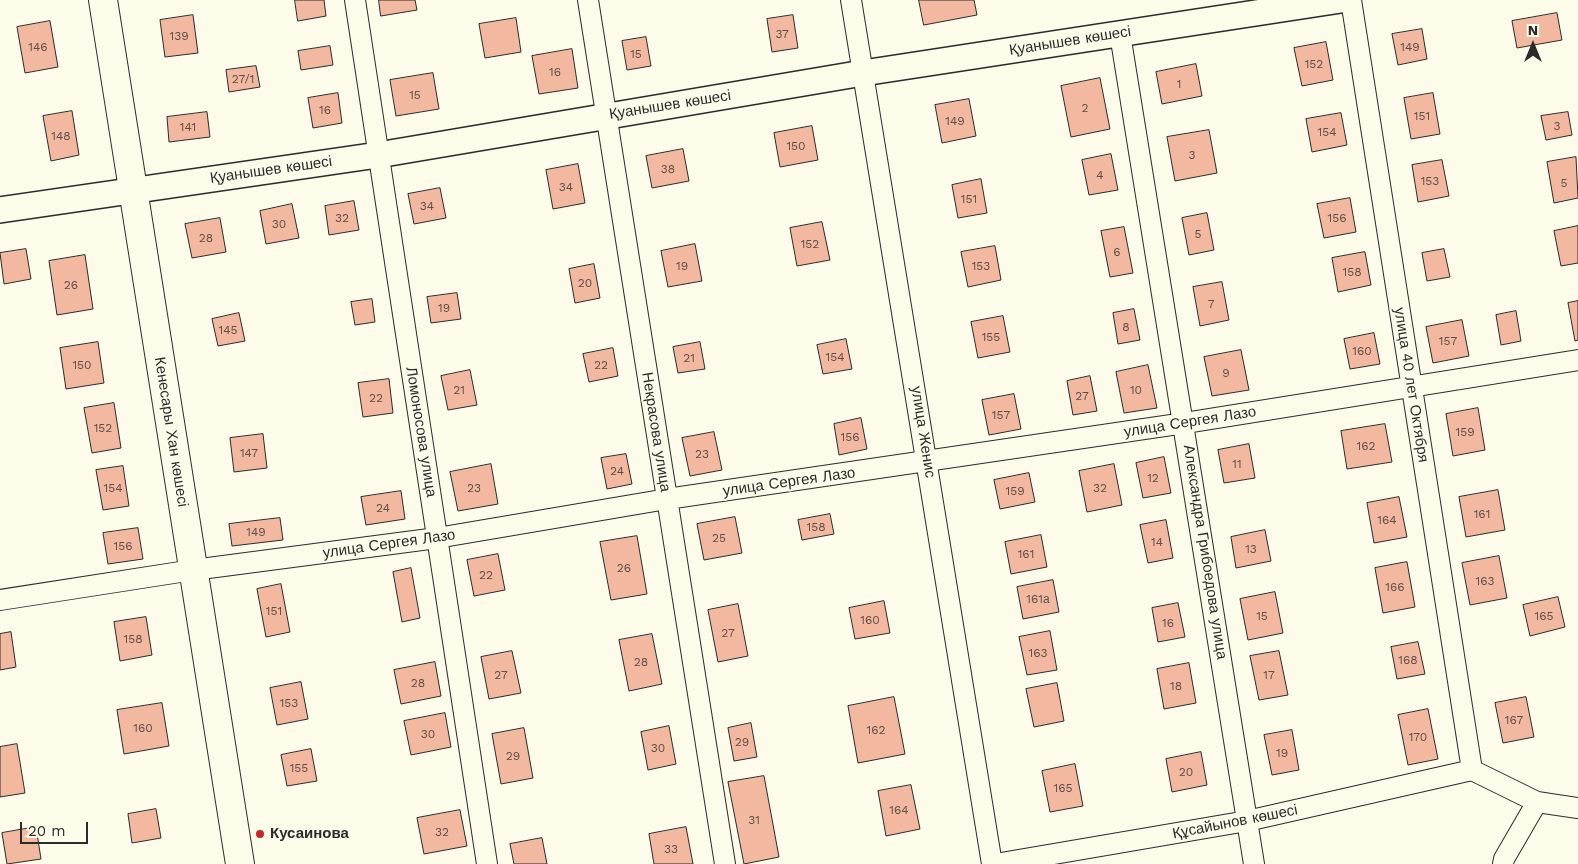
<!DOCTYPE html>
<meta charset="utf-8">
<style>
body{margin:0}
#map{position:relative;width:1578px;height:864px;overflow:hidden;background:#fdfbea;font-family:"Work Sans",sans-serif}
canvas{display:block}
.north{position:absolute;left:1508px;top:20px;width:50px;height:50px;-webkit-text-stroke:4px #fdfbea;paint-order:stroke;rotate:0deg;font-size:14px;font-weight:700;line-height:20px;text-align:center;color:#2b2b2b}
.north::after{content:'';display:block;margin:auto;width:18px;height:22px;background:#2b2b2b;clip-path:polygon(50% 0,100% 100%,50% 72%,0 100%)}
.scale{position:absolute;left:20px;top:822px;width:68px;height:22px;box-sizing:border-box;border:2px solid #2b2b2b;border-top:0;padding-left:6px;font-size:15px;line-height:18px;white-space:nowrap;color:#2b2b2b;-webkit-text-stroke:4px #fdfbea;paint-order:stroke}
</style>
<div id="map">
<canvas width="1578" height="864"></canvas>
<div class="north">N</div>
<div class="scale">20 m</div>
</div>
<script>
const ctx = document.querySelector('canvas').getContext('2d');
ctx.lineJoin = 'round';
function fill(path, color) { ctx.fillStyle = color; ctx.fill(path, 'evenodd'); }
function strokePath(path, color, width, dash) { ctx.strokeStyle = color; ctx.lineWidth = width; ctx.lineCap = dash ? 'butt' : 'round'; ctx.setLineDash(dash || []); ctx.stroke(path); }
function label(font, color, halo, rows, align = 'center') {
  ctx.font = font + ' "Work Sans",sans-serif'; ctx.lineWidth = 4; ctx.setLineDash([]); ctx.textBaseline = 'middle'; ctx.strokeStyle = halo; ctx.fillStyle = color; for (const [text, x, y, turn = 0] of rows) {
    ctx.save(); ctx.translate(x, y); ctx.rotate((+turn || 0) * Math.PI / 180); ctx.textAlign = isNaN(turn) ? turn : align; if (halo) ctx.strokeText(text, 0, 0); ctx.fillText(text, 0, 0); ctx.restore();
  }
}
const building = new Path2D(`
 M295 0H324L326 16 298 21Z
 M379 0H415L417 10 381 16Z
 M919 0H974L977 15 924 25Z
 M1557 13 1562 40 1517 48 1512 21Z
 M193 15 198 53 165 57 160 20Z
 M793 15 798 48 772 52 767 19Z
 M516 18 521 52 485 58 479 24Z
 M50 21 58 67 25 73 17 27Z
 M1422 29 1427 59 1398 65 1392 34Z
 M646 37 651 66 627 70 622 41Z
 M1326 42 1333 80 1302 86 1294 48Z
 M330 46 333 65 301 70 298 51Z
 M572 49 578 88 539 94 532 56Z
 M1196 64 1202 96 1162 104 1156 72Z
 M256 66 260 87 229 92 226 70Z
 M433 73 439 109 396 116 390 80Z
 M1100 78 1110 129 1071 137 1061 86Z
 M338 93 342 123 313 128 308 98Z
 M1433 93 1440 134 1411 139 1404 98Z
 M969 99 976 136 942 143 935 105Z
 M72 111 79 155 51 161 43 116Z
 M207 112 210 137 169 142 167 117Z
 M1568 112 1572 135 1546 140 1541 116Z
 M1341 113 1347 145 1312 152 1306 119Z
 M812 126 818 160 780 167 774 133Z
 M1209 130 1217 173 1175 181 1167 137Z
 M683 149 689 181 652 188 646 156Z
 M1111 154 1118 190 1089 195 1082 160Z
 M1576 157 1578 198 1554 203 1547 162Z
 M1442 160 1449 196 1418 202 1412 165Z
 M578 164 585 203 553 209 546 170Z
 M981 179 987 213 958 218 952 185Z
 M440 188 446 218 414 224 408 194Z
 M1350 198 1356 232 1324 238 1317 204Z
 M354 201 359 230 329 235 325 206Z
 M292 204 299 238 266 244 260 211Z
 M1207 213 1214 250 1189 255 1182 218Z
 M220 218 226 252 192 258 185 224Z
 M822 222 830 260 797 266 790 228Z
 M1578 226V263L1561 266 1554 231Z
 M1124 227 1133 273 1110 277 1101 231Z
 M695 244 702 281 668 287 661 251Z
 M995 246 1001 280 968 287 961 252Z
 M26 249 31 279 4 284 0 253Z
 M1444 249 1450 277 1427 281 1422 253Z
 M1365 252 1371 285 1338 292 1332 258Z
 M85 255 93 309 57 315 49 261Z
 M594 264 600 298 575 303 569 269Z
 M1222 282 1229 320 1200 326 1193 287Z
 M457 293 461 319 431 323 427 297Z
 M372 299 375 322 355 325 351 302Z
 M1578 301V340L1575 341 1568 303Z
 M1134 309 1140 340 1118 344 1113 313Z
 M1516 311 1521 341 1501 345 1496 315Z
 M239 313 245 341 218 346 212 319Z
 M1003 316 1010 352 978 358 971 322Z
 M1462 320 1469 356 1433 363 1426 327Z
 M1374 333 1380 364 1350 369 1344 339Z
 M846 339 852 369 823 374 817 345Z
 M98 342 104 383 66 389 60 348Z
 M700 342 705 369 678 373 673 347Z
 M613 348 618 376 589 382 583 354Z
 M1241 350 1249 390 1212 396 1204 357Z
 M1148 365 1157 408 1124 413 1116 372Z
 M470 370 477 405 448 410 441 376Z
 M1090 376 1097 411 1073 415 1067 381Z
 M389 379 393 413 363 417 358 383Z
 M1014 394 1021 429 989 435 982 400Z
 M114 403 121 448 92 453 84 408Z
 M1478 408 1485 450 1453 456 1446 414Z
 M861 418 867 449 839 455 834 424Z
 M1385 424 1392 462 1347 469 1341 431Z
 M714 432 722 470 690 476 682 438Z
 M263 434 267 468 234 472 230 438Z
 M1249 444 1255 478 1224 483 1218 450Z
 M626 454 632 484 607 489 601 458Z
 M1164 457 1171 493 1143 498 1136 463Z
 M491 464 498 504 458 511 450 472Z
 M1114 464 1122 505 1087 512 1079 471Z
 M123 466 129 506 103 510 96 470Z
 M1029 473 1035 502 1000 509 994 480Z
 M1498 490 1505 530 1466 537 1459 497Z
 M401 491 405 519 366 525 361 497Z
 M1399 497 1407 537 1374 543 1367 503Z
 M830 514 834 534 802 540 798 520Z
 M735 517 742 553 704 560 697 524Z
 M280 518 283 540 232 546 229 524Z
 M1166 520 1173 558 1148 563 1140 525Z
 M138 528 143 559 108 564 103 533Z
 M1265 530 1271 561 1236 568 1231 537Z
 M1041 535 1047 567 1011 574 1005 542Z
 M637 536 647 594 611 600 600 542Z
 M498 554 505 590 474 596 467 560Z
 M1499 556 1507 598 1470 605 1462 563Z
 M1407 562 1415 607 1383 613 1375 568Z
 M411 568 420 618 402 622 393 572Z
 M1053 580 1059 612 1023 619 1017 587Z
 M281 584 290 632 266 637 257 589Z
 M1275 592 1283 633 1248 640 1240 599Z
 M1558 597 1565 627 1530 636 1523 605Z
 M884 601 890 633 855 639 849 608Z
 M1178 603 1185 637 1158 642 1152 608Z
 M738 604 748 656 718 662 708 610Z
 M146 617 152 655 120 661 114 622Z
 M1050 631 1057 670 1027 675 1019 637Z
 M11 632 16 667 0 670V634Z
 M652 634 662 684 629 691 619 640Z
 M1418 642 1425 674 1397 679 1391 647Z
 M512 651 521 693 489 699 481 657Z
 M1279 651 1288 695 1259 700 1250 656Z
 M435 662 441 696 401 704 394 670Z
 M1189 663 1196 703 1164 709 1157 669Z
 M301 682 308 719 277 725 270 688Z
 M1057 683 1064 721 1034 727 1026 689Z
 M894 697 905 754 858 763 848 706Z
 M1526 697 1534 737 1503 743 1495 703Z
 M162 703 169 746 124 754 117 710Z
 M1428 709 1438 759 1408 765 1398 715Z
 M445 713 451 747 411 755 404 721Z
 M751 723 757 757 734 761 728 728Z
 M669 726 676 764 648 770 641 732Z
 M524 728 533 778 501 784 492 734Z
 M1292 730 1299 770 1272 775 1264 735Z
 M17 744 25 793 0 797V747Z
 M311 749 317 781 287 786 281 755Z
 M1201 752 1207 785 1172 792 1166 759Z
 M1075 764 1083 806 1050 812 1042 771Z
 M764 776 779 857 744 864 728 782Z
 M911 785 920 829 886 836 878 791Z
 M156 809 161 838 132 843 128 814Z
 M460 810 467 846 424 854 417 818Z
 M36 827 41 859 7 864 2 833Z
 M686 827 693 864H654L649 834Z
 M542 838 547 864H514L510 844Z`);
fill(building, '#f2b8a0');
strokePath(building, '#2b2b2b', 1);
const minor = new Path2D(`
 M355 0 487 864
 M588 0 725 864
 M851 0 992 864
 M1351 0 1472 770
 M1120 34 1254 864
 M0 600 193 570 437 538 667 499 1185 423 1578 360
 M1472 770 1537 802 1578 808
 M995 864 1247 821 1472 770
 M1503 864 1504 859 1537 802`);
const tertiary = new Path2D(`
 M0 210 378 155 863 73 1341 0`);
const secondary = new Path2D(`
 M103 0 240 864`);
strokePath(minor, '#2b2b2b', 22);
strokePath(tertiary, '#2b2b2b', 28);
strokePath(secondary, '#2b2b2b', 30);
strokePath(minor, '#fdfbea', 20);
strokePath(tertiary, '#fdfbea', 25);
strokePath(secondary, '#fdfbea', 28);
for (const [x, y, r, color] of [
 [260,834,5,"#c62828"]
]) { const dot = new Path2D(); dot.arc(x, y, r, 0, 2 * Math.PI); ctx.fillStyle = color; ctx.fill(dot); strokePath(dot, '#fdfbea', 2); }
label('12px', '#5d4e48', null, [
 ["37",782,34],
 ["139",179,36],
 ["146",38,47],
 ["149",1410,47],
 ["15",636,54],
 ["152",1314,64],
 ["16",555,72],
 ["27/1",243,79],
 ["1",1179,84],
 ["15",415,95],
 ["2",1085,108],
 ["16",325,110],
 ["151",1422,116],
 ["149",955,121],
 ["3",1557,126],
 ["141",188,127],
 ["154",1327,132],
 ["148",61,136],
 ["150",796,146],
 ["3",1192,155],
 ["38",668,169],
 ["4",1100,175],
 ["153",1430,181],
 ["5",1564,183],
 ["34",566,187],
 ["151",969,199],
 ["34",427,206],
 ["32",342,218],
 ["156",1337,218],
 ["30",279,224],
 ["5",1198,234],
 ["28",206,238],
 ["152",810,244],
 ["6",1117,252],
 ["19",682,266],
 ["153",981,266],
 ["158",1352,272],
 ["20",585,283],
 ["26",71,285],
 ["7",1211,304],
 ["19",444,308],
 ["8",1126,327],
 ["145",228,330],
 ["155",991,337],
 ["157",1448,341],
 ["160",1362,351],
 ["154",835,357],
 ["21",689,358],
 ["150",82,365],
 ["22",601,365],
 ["9",1226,373],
 ["21",459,390],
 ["10",1136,390],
 ["27",1082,396],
 ["22",376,398],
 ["157",1001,415],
 ["152",103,428],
 ["159",1465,432],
 ["156",850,437],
 ["162",1366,446],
 ["147",249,453],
 ["23",702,454],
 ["11",1237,464],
 ["24",617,471],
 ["12",1153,478],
 ["154",113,488],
 ["23",474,488],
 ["32",1100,488],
 ["159",1015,491],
 ["24",383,508],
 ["161",1482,514],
 ["164",1387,520],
 ["158",816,527],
 ["149",256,532],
 ["25",719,538],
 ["14",1157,542],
 ["156",123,546],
 ["13",1251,549],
 ["161",1026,554],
 ["26",624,568],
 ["22",486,575],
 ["163",1485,581],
 ["166",1395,587],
 ["161а",1038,599],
 ["151",274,611],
 ["15",1262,616],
 ["165",1544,616],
 ["160",870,620],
 ["16",1168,623],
 ["27",728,633],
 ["158",133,639],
 ["163",1038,653],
 ["168",1408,660],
 ["28",641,662],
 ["27",501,675],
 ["17",1269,675],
 ["28",418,683],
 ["18",1176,686],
 ["153",289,703],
 ["167",1514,720],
 ["160",143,728],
 ["162",876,730],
 ["30",428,734],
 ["170",1418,737],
 ["29",742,742],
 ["30",658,748],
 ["19",1282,753],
 ["29",513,756],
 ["155",299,768],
 ["20",1186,772],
 ["165",1063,788],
 ["164",899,810],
 ["31",754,820],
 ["32",442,832],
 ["33",671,849]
]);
label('15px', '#2b2b2b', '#fdfbea', [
 ["Қуанышев көшесі",1070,41,-9],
 ["Қуанышев көшесі",670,105,-9],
 ["Қуанышев көшесі",271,170,-8],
 ["улица 40 лет Октября",1411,385,81],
 ["улица Сергея Лазо",1190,422,-9],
 ["Кенесары Хан көшесі",171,432,81],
 ["Ломоносова улица",421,432,81],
 ["Некрасова улица",656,432,81],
 ["улица Женис",923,432,81],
 ["улица Сергея Лазо",789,482,-8],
 ["улица Сергея Лазо",389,544,-8],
 ["Александра Грибоедова улица",1205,552,81],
 ["Құсайынов көшесі",1235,822,-11]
]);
label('bold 15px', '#2b2b2b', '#fdfbea', [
 ["Кусаинова",270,834]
], 'left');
</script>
